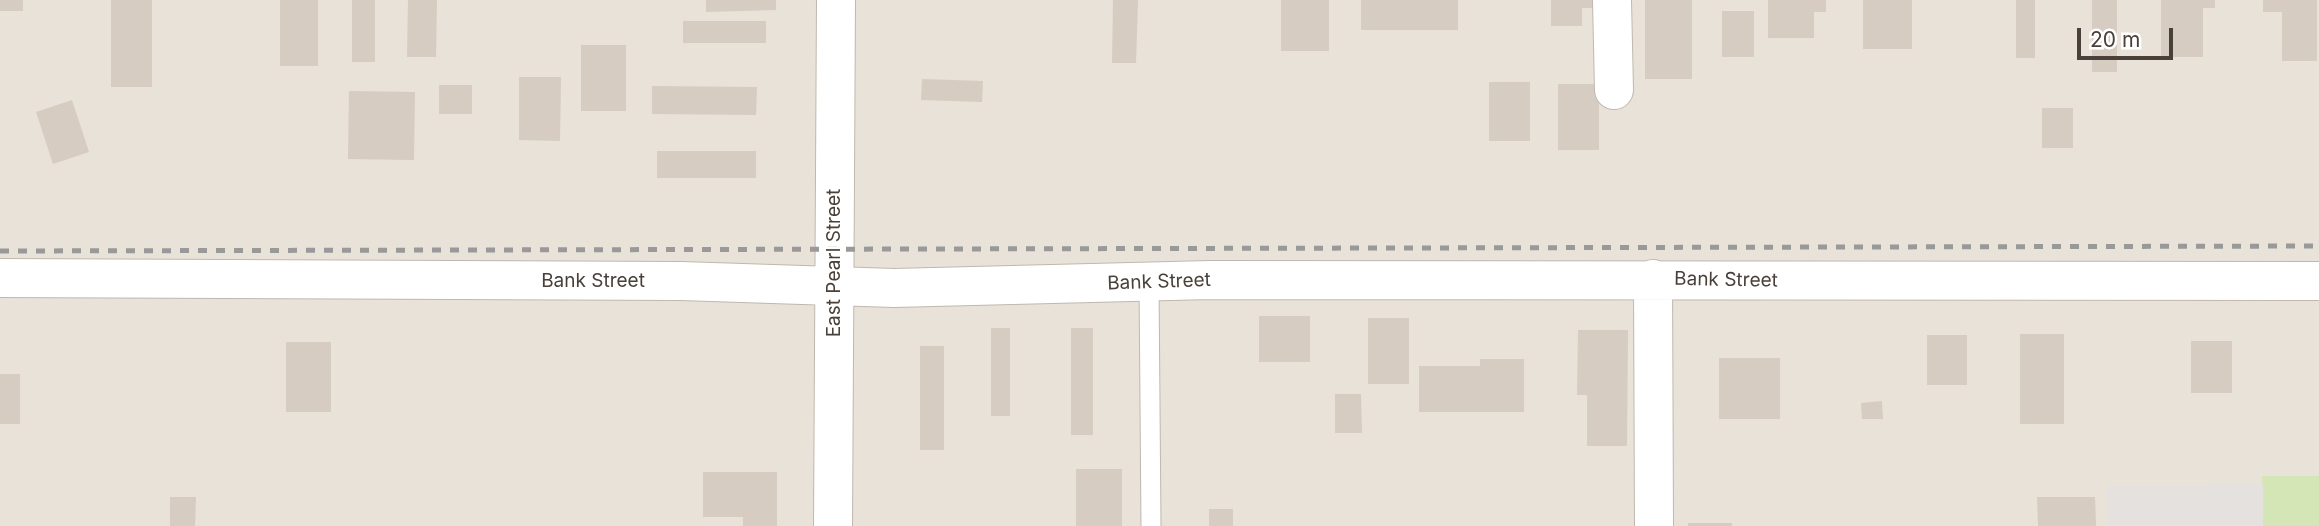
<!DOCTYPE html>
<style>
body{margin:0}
#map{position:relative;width:2319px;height:526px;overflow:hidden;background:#f5f1eb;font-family:Inter,sans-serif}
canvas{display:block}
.scale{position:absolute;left:2077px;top:28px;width:96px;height:32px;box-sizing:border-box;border:4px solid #494139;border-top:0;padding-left:9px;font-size:21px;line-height:24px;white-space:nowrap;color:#494139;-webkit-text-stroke:5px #fff;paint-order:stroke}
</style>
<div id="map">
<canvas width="2319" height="526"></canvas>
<div class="scale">20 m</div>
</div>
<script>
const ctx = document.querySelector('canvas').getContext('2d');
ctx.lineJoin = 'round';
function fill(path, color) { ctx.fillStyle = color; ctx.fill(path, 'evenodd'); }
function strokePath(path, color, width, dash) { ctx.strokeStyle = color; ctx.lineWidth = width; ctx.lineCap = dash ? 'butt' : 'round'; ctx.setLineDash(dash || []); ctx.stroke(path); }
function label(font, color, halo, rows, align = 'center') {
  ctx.font = font + ' Inter,sans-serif'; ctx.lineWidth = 5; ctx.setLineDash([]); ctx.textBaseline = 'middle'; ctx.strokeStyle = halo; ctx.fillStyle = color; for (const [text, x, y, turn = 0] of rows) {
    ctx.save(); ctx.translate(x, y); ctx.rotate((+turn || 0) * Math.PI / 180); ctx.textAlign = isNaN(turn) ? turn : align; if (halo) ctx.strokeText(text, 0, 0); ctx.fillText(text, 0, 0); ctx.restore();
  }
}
fill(new Path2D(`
 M0 0H2319V526H0Z`), '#e8e2d9');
fill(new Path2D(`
 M2262 476H2319V526H2263Z`), '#d4e6b6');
fill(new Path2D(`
 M2263 484V526H2108V486Z`), '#e4e1df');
fill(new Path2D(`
 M0 0H23V11H0Z
 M111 0H152V87H111Z
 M280 0H318V66H280Z
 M352 0H375V62H352Z
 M408 0H437L436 57H407Z
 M706 0H776V10L706 12Z
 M1113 0H1138L1136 63H1112Z
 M1281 0H1329V51H1281Z
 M1361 0H1458V30H1361Z
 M1551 0H1597V8H1582V26H1551Z
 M1645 0H1692V79H1645Z
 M1768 0H1826V12H1814V38H1768Z
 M1863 0H1912V49H1863Z
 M2016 0H2035V58H2016Z
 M2092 0H2117V72H2092Z
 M2161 0H2215V8H2203V57H2161Z
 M2263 0H2317V61H2282V12H2263Z
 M1722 11H1754V57H1722Z
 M683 21H766V43H683Z
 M581 45H626V111H581Z
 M519 77H561L560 141 519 140Z
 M922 79 983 81 982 102 921 100Z
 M1489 82H1530V141H1489Z
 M1558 84H1599V150H1558Z
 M439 85H472V114H439Z
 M652 86 757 87 756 115 652 114Z
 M349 91 415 92 414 160 348 159Z
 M72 100 89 152 53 164 36 112Z
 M2042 108H2073V148H2042Z
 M657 151H756V178H657Z
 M1259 316H1310V362H1259Z
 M1368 318H1409V384H1368Z
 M991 328H1010V416H991Z
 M1071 328H1093V435H1071Z
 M1578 330H1628L1627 446H1587V395H1577Z
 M2020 334H2064V424H2020Z
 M1927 335H1967V385H1927Z
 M2191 341H2232V393H2191Z
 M286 342H331V412H286Z
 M920 346H944V450H920Z
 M1719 358H1780V419H1719Z
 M1480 359H1524V412H1419V366H1480Z
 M0 374H20V424H0Z
 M1335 394H1361L1362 433H1335Z
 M1882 401 1883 419H1862L1861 403Z
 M1076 469H1122V526H1076Z
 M703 472H777V526H743V517H703Z
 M170 497H196L195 526H170Z
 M2037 497H2095L2096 526H2038Z
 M1209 509H1233V526H1209Z
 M1688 523H1732V526H1688Z`), '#d6ccc1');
const service = new Path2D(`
 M1149 282 1151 526`);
const minor = new Path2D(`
 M1612 0 1614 90
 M0 278 681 281 894 288 1210 280 2319 281
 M1653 279 1654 526
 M833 526 836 0`);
strokePath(service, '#c0b8ae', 21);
strokePath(minor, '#c0b8ae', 40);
strokePath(service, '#fff', 19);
strokePath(minor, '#fff', 38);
strokePath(new Path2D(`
 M0 251 2319 246`), '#999', 5, [9, 9]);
label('19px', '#494139', '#fff', [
 ["East Pearl Street",834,263,-90],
 ["Bank Street",1726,280,1],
 ["Bank Street",593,281],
 ["Bank Street",1159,282,-2]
]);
</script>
